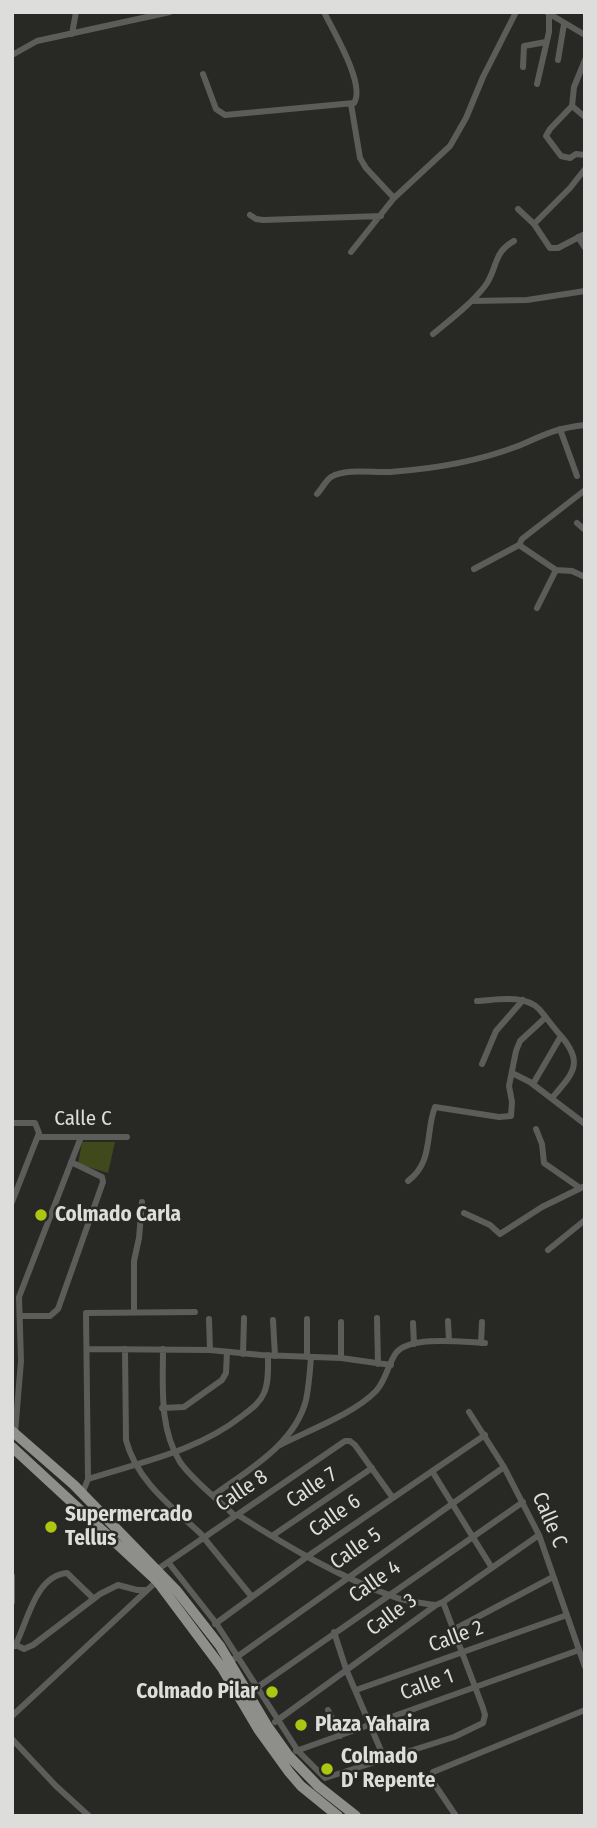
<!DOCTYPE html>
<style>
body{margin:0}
#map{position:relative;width:597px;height:1828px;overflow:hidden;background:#282925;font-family:"Fira Sans Condensed",sans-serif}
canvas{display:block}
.frame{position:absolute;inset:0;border:14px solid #dddddb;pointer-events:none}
</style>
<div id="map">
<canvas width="597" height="1828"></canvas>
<div class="frame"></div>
</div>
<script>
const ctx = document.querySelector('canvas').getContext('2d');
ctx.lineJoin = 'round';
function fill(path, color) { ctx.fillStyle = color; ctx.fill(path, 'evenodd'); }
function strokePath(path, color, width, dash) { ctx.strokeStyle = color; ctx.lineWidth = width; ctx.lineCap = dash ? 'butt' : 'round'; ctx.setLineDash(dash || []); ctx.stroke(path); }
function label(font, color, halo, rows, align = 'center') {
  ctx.font = font + ' "Fira Sans Condensed",sans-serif'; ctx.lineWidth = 5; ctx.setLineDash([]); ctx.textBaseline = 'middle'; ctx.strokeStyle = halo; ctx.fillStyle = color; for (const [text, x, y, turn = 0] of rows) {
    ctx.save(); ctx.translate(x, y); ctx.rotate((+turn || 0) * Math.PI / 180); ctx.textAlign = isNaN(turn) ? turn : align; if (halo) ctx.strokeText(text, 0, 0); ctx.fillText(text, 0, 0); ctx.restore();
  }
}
fill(new Path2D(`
 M82 1142H115L108 1173 78 1164Z`), '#40491b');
strokePath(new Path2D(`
 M548 13 585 35
 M72 34 76 12
 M12 55 37 41 170 12
 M558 60 564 24
 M585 60 574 87 572 106 585 117
 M523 67 524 46 546 42
 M203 74 216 109 225 115 354 103C366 85 333 31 324 12
 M537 84 549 32V14
 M351 104 360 158 366 168 394 198
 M572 106 550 129 546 136 561 156 570 158 576 154 585 155
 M518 209 534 224 550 248H558L585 234
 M250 215 256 219 263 220 381 216
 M534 224 570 188 585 169
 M578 237 585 248
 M351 252 394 198 450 146 466 118 483 77 516 12
 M472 301 527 300 585 291
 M433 334C451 319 470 305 485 286 498 269 492 253 514 241
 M560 429 577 476
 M317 494C322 489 325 481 331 477 346 468 373 473 390 472 432 469 479 461 518 446 544 435 556 428 585 425
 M577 523 585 530
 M519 545 556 570 572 571 585 577
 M474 569 519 545 522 539 585 490
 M537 608 556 570
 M477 1001C496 1000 524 994 539 1009 546 1017 553 1027 561 1036L533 1084
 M482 1064 496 1031 523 1000
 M512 1073 530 1082 585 1124
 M552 1098C572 1074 585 1064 561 1036
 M12 1123H35L39 1133 12 1202
 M536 1129 542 1144 544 1163 580 1188
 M38 1137H127
 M408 1181C434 1162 425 1132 435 1107L499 1117 511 1116 512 1102 509 1086 516 1051 520 1041 545 1018
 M464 1213 490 1225 500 1234 542 1207 585 1186
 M548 1250 585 1220
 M134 1312V1261L139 1238 142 1202
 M20 1316H50L58 1309 103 1182 102 1177 71 1162
 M377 1318 378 1364
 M209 1319 210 1350
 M307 1319V1357
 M273 1320 275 1356
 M448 1321 449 1341
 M413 1323 414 1344
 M481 1343 482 1322
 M87 1349 210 1350 261 1355 341 1358 391 1365
 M125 1349 126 1440C136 1480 172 1507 201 1534
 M163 1349C163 1387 159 1428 180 1462 194 1482 218 1499 235 1516
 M243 1354 244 1318
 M341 1358V1322
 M162 1408 184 1407 222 1380 226 1373 227 1352
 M469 1412 504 1467 539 1535 585 1667
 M15 1433 21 1361 19 1297 81 1137
 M278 1446C307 1431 354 1414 376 1391 386 1380 388 1364 396 1353 409 1335 464 1342 485 1343
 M432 1471 492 1568
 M88 1479C141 1462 198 1451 242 1416 251 1409 260 1403 264 1393 269 1382 268 1367 268 1355
 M82 1494 88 1479 86 1313 195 1312
 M214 1495C248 1470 295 1444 306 1400 309 1386 310 1371 311 1357
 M238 1515C288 1547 341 1578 397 1598 409 1602 423 1603 435 1605
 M272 1536 372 1468
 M204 1538 252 1597
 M168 1562 216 1623 298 1751 325 1778 454 1737 483 1723 485 1715 483 1708 443 1602
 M158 1569 345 1441H350L355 1445 393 1498
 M12 1576V1602
 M215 1624 308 1556 485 1435
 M453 1630 553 1577
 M334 1632 346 1669 385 1760
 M12 1643 24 1649 33 1645 100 1594 118 1585 137 1590H147
 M15 1646C28 1621 35 1576 67 1573L94 1599
 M234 1659 504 1467
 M255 1689 523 1502
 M356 1690 567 1615
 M328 1710 340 1736
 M12 1716 157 1581
 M275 1722 436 1605 443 1602 539 1535
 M12 1739 56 1786 89 1816
 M296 1751 579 1650
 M456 1816 431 1779 433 1772 585 1710`), '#5c5c5a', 6);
strokePath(new Path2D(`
 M12 1431 74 1485 177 1591 220 1646 268 1727 288 1755 318 1786 356 1816
 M12 1447 157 1581 222 1668 258 1729 289 1772 301 1786 338 1816`), '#8e8f8b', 10);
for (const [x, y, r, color] of [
 [41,1215,7,"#acc611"],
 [51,1527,7,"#acc611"],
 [272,1692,7,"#acc611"],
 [301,1725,7,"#acc611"],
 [327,1769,7,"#acc611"]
]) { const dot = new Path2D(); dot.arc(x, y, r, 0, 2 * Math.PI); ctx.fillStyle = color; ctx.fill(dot); strokePath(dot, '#282925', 2.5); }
label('21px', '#dddddb', '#282925', [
 ["Calle C",83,1119],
 ["Calle 7",312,1488,-34],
 ["Calle 8",242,1491,-34],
 ["Calle 6",335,1516,-35],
 ["Calle C",549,1520,67],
 ["Calle 5",356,1549,-35],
 ["Calle 4",375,1582,-35],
 ["Calle 3",392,1615,-36],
 ["Calle 2",456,1637,-20],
 ["Calle 1",427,1685,-20]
]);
label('bold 21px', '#dddddb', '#282925', [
 ["Colmado Carla",55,1215],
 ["Supermercado",65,1515],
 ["Tellus",65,1539],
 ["Colmado Pilar",258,1692,"right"],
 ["Plaza Yahaira",315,1725],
 ["Colmado",341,1757],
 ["D' Repente",341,1781]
], 'left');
</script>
